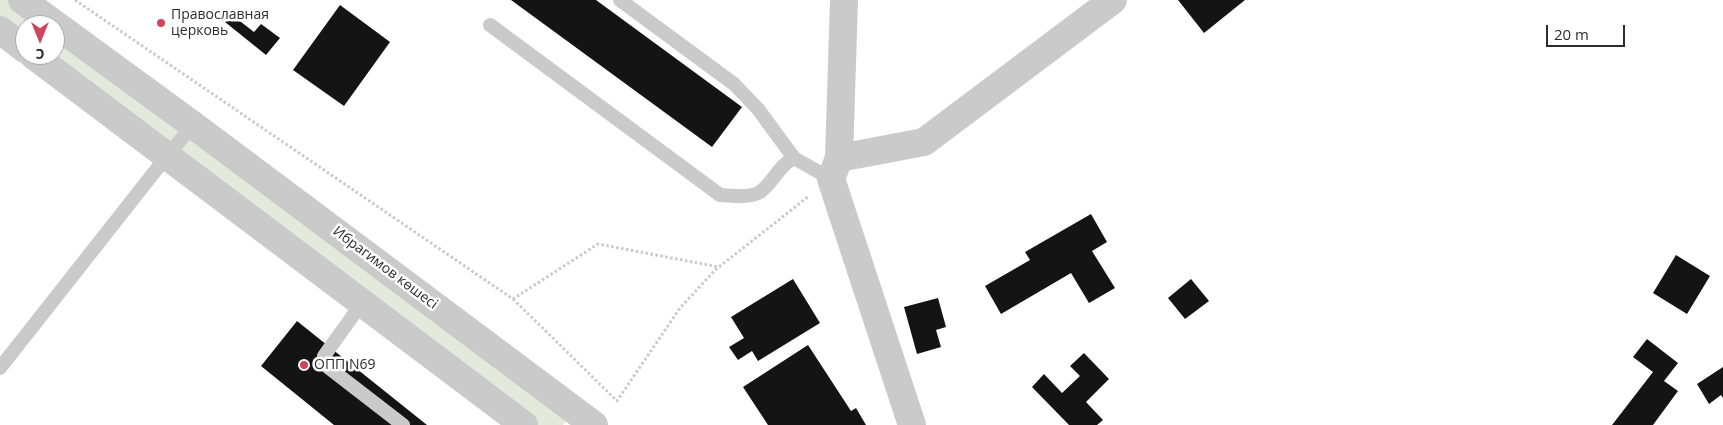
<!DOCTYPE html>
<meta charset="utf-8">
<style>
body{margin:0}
#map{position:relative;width:1723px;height:425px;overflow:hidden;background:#fff;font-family:"Open Sans",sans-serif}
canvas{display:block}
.north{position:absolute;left:15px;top:15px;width:50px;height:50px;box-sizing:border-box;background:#fff;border:1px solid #ababab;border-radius:50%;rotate:180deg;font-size:14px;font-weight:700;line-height:20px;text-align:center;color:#2d2d2d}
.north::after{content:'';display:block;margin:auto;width:18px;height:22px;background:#ce455d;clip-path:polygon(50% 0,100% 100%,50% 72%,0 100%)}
.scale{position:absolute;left:1546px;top:25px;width:79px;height:22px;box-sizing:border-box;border:2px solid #2d2d2d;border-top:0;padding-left:6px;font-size:15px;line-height:18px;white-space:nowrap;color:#2d2d2d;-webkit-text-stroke:4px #fff;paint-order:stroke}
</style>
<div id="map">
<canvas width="1723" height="425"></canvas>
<div class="north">С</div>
<div class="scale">20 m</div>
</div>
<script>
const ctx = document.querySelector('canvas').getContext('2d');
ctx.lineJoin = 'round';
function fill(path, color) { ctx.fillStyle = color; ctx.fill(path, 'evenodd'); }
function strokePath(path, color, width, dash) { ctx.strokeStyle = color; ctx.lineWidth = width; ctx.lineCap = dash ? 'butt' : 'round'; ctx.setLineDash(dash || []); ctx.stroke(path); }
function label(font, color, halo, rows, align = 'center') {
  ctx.font = font + ' "Open Sans",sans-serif'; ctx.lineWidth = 5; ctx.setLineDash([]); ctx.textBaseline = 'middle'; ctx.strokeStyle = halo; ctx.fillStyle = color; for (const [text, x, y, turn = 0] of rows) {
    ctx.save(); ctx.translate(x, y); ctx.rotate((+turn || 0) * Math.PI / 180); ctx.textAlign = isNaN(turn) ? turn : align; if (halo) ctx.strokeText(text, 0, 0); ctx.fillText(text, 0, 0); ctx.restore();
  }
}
fill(new Path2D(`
 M0 0H18L51 25H25V42L0 23Z
 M55 28 184 125 165 148 55 55Z
 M193 130 572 414 563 425H530L172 155Z`), '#e4e9dc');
fill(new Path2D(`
 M511 0H596L742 107 712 147Z
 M1178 0H1245L1204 33Z
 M340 5 390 42 344 106 293 70Z
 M232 15 254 32 261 24 280 38 266 55 225 22Z
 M1091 214 1107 242 1092 251 1115 288 1089 303 1071 273 1001 314 985 286 1030 260 1025 252Z
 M1676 255 1710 276 1687 314 1653 293Z
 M793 279 820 323 758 361 752 351 738 360 729 347 744 338 731 317Z
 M1191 279 1209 301 1185 319 1168 298Z
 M938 298 946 327 936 330 941 347 917 354 904 307Z
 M297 321 427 425H334L261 366Z
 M1647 339 1678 363 1664 381 1678 391 1653 425H1612L1653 372 1633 357Z
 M808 345 851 411 856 408 866 425H768L743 387Z
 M1084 353 1109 379 1086 402 1103 420 1097 425H1069L1032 387 1044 374 1062 393 1080 376 1070 366Z
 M1723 367V398L1721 395 1709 404 1697 384Z`), '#141414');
strokePath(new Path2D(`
 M75 0 513 299 598 244 719 267 809 196
 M513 299 617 401 680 308 718 267`), '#cacaca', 3, [2.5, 2.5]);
strokePath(new Path2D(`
 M620 0 734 84 758 109 794 158
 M490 25 720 195C731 196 751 198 760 192 774 182 778 166 794 158L831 179
 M362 303 324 356V364L403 425
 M0 368 167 156 193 125`), '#cacaca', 14);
strokePath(new Path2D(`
 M839 158 924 142 1113 0`), '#cacaca', 28);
strokePath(new Path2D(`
 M22 0 193 125 594 425
 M844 0 839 158 831 179 912 425
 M0 30 25 49
 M33 55 524 425`), '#cacaca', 28);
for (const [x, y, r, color] of [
 [161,23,5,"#ce455d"],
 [304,365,5,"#ce455d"]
]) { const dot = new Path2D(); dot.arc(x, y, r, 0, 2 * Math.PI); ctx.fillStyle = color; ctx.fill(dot); strokePath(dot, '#fff', 2); }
label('14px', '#2d2d2d', '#fff', [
 ["Православная",171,15],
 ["церковь",171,31],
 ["ОПП N69",314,365]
], 'left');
label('14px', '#2d2d2d', '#fff', [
 ["Ибрагимов көшесі",385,268,37]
]);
</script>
